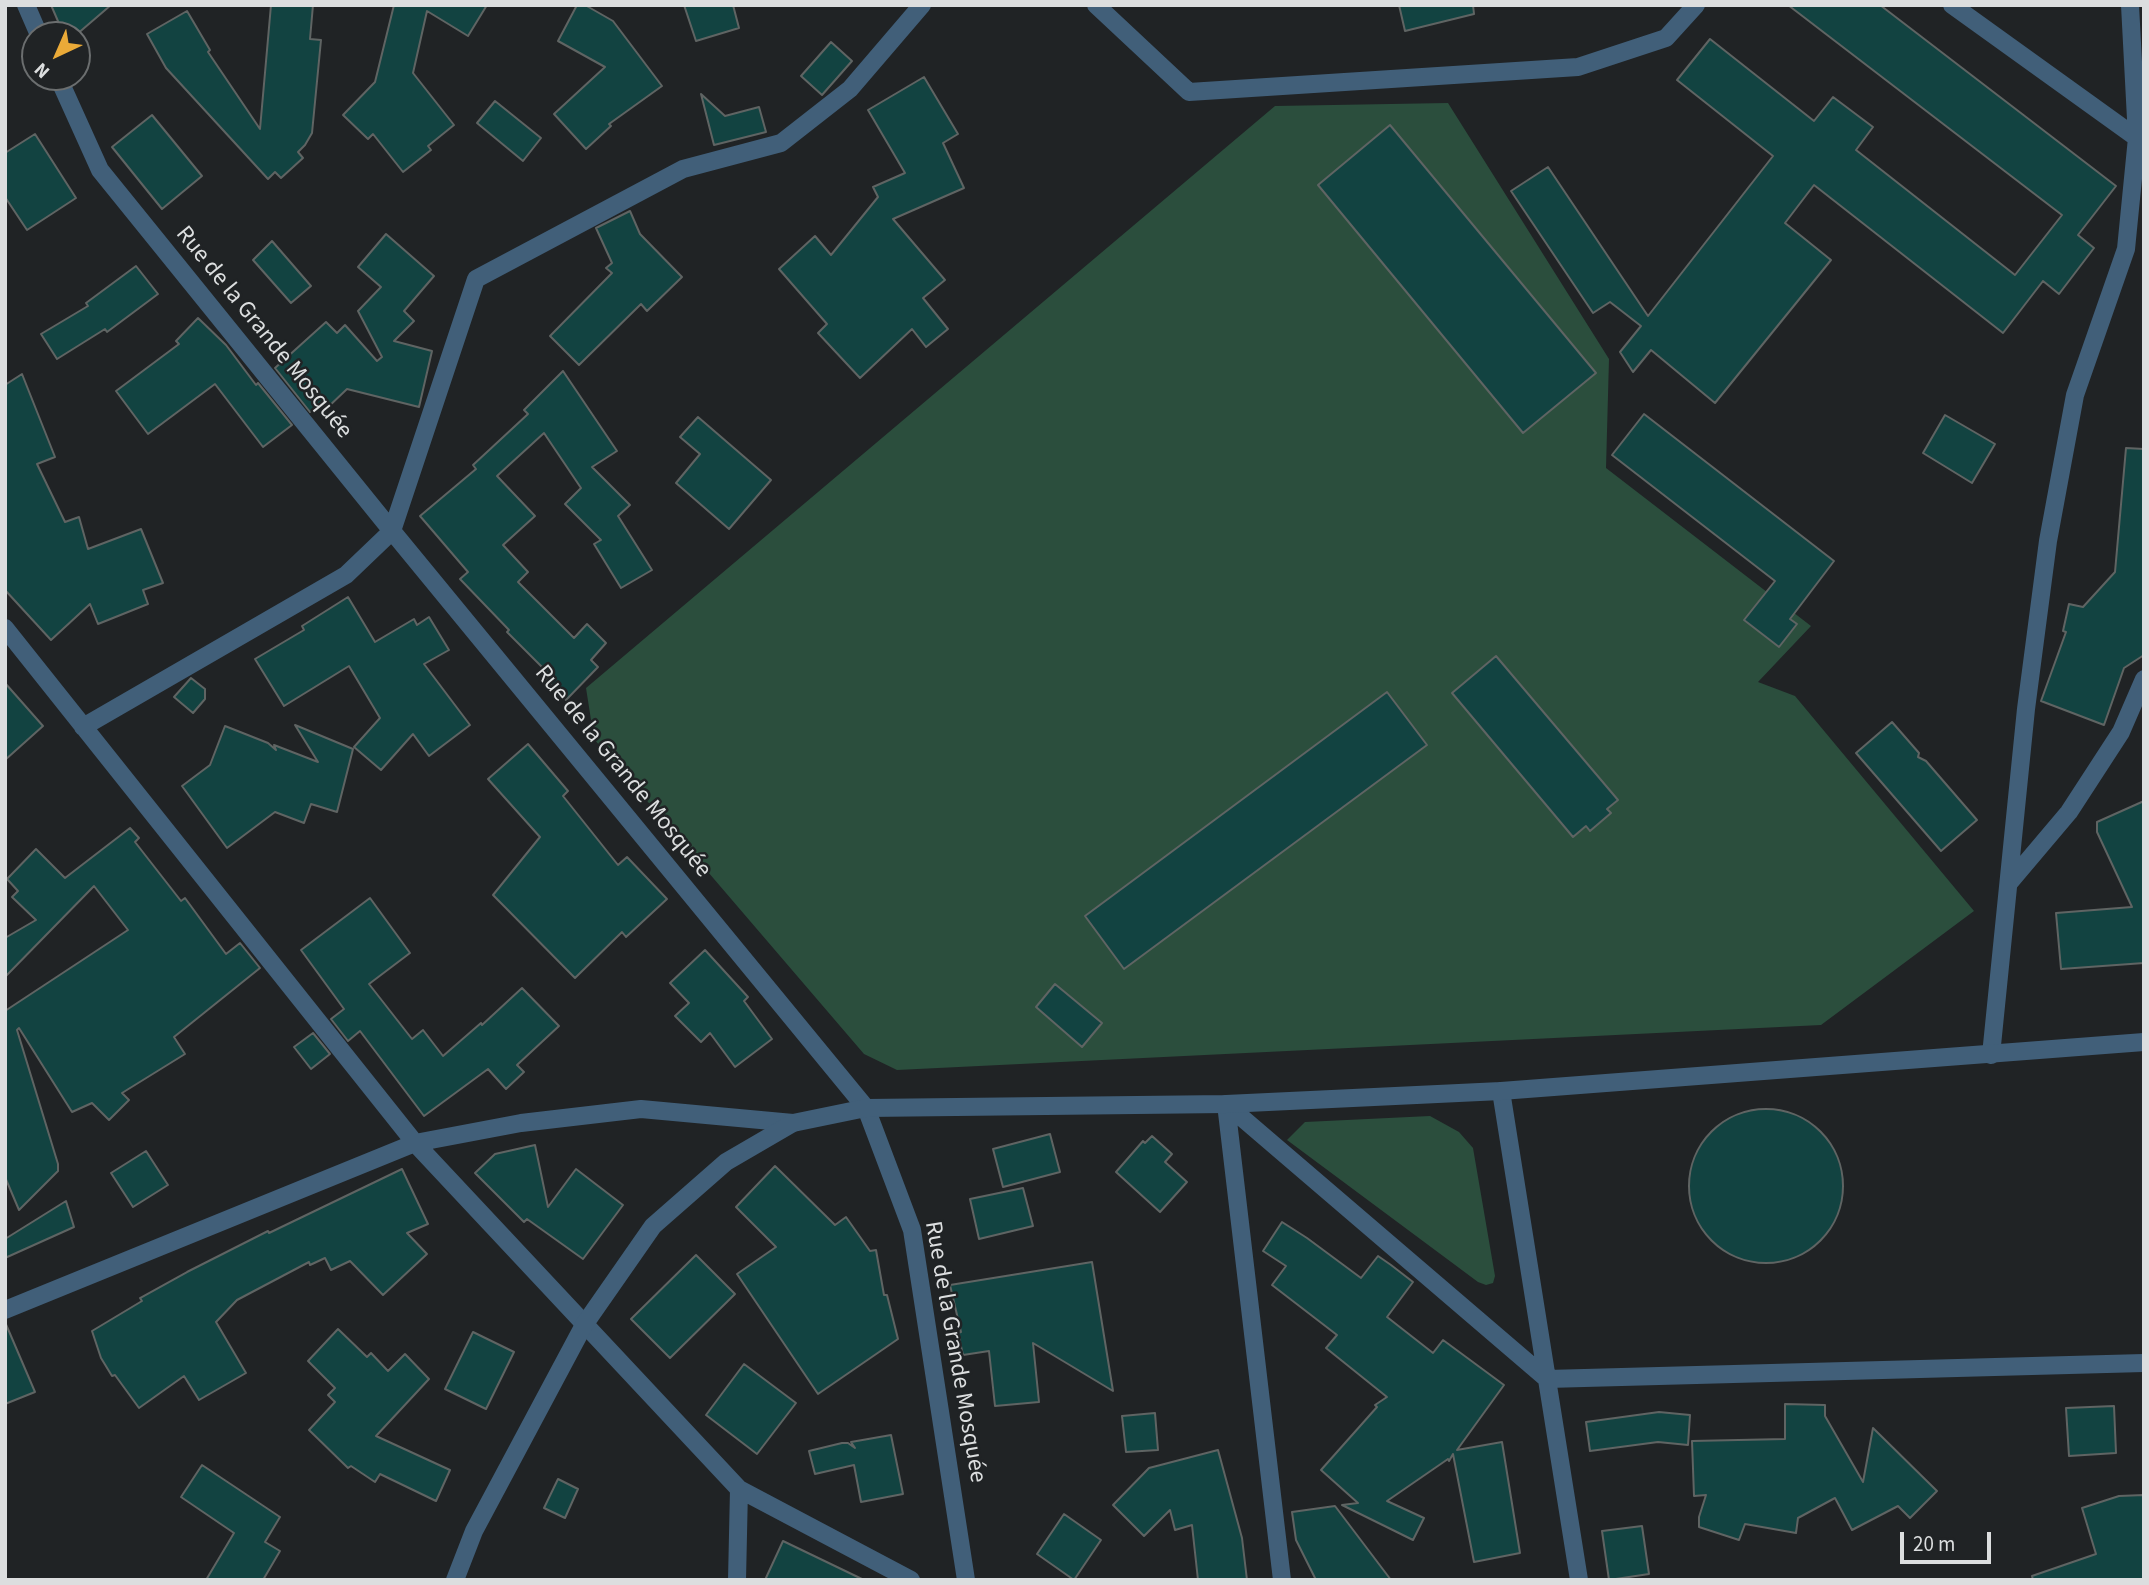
<!DOCTYPE html>
<meta charset="utf-8">
<style>
body{margin:0}
#map{position:relative;width:2149px;height:1585px;overflow:hidden;background:#202325;font-family:"Source Sans 3",sans-serif}
canvas{display:block}
.frame{position:absolute;inset:0;border:7px solid #dcdedf;pointer-events:none}
.north{position:absolute;left:21px;top:21px;width:70px;height:70px;box-sizing:border-box;background:#202325;border:2px solid #6b6e6f;border-radius:50%;rotate:224deg;font-size:19px;font-weight:700;line-height:28px;text-align:center;color:#dcdedf}
.north::after{content:'';display:block;margin:auto;width:24px;height:32px;background:#eaaa38;clip-path:polygon(50% 0,100% 100%,50% 72%,0 100%)}
.scale{position:absolute;left:1900px;top:1532px;width:91px;height:32px;box-sizing:border-box;border:4px solid #dcdedf;border-top:0;padding-left:9px;font-size:21px;line-height:24px;white-space:nowrap;color:#dcdedf;-webkit-text-stroke:5px #202325;paint-order:stroke}
</style>
<div id="map">
<canvas width="2149" height="1585"></canvas>
<div class="frame"></div>
<div class="north">N</div>
<div class="scale">20 m</div>
</div>
<script>
const ctx = document.querySelector('canvas').getContext('2d');
ctx.lineJoin = 'round';
function fill(path, color) { ctx.fillStyle = color; ctx.fill(path, 'evenodd'); }
function strokePath(path, color, width, dash) { ctx.strokeStyle = color; ctx.lineWidth = width; ctx.lineCap = dash ? 'butt' : 'round'; ctx.setLineDash(dash || []); ctx.stroke(path); }
function label(font, color, halo, rows, align = 'center') {
  ctx.font = font + ' "Source Sans 3",sans-serif'; ctx.lineWidth = 5; ctx.setLineDash([]); ctx.textBaseline = 'middle'; ctx.strokeStyle = halo; ctx.fillStyle = color; for (const [text, x, y, turn = 0] of rows) {
    ctx.save(); ctx.translate(x, y); ctx.rotate((+turn || 0) * Math.PI / 180); ctx.textAlign = isNaN(turn) ? turn : align; if (halo) ctx.strokeText(text, 0, 0); ctx.fillText(text, 0, 0); ctx.restore();
  }
}
fill(new Path2D(`
 M1448 103 1609 359 1606 468 1811 626 1758 682 1795 696 1974 911 1821 1025 897 1070 864 1054 594 739 586 688 1275 106Z
 M1430 1116 1459 1132 1473 1148 1495 1276 1493 1283 1486 1285 1478 1282 1287 1140 1305 1122Z`), '#2b4e3d');
const building = new Path2D(`
 M51 5H111L76 35H64Z
 M271 5H313L310 39 321 40 312 133 305 145 298 152 303 158 281 178 275 172 268 179 166 68 147 34 187 11 210 50 208 52 260 129Z
 M394 5H487L468 36 427 11 413 73 454 125 428 146 431 150 403 172 373 134 368 139 343 115 375 82Z
 M577 5H585L613 21 662 86 609 124 611 126 586 149 554 114 605 67 558 41Z
 M684 5H733L739 28 696 41Z
 M1399 5H1473L1474 14 1405 31Z
 M1788 5H1880L2116 186 2078 235 2094 248 2059 294 2043 281 2003 333 1814 185 1785 223 1831 260 1715 403 1651 350 1633 372 1620 352 1641 326 1610 302 1593 313 1511 191 1548 167 1648 316 1773 156 1677 80 1710 39 1814 121 1833 97 1873 127 1856 150 2015 275 2062 215Z
 M831 42 852 61 822 95 801 76Z
 M924 77 958 134 943 143 964 188 893 219 945 280 923 298 948 329 926 347 912 329 860 378 818 333 827 324 779 269 815 236 831 255 878 197 873 187 905 173 868 110Z
 M701 94 725 116 759 107 766 132 714 145Z
 M495 101 541 138 523 161 477 123Z
 M152 115 202 176 162 209 112 147Z
 M1390 125 1596 373 1523 433 1318 185Z
 M35 134 76 198 27 230 5 197V153Z
 M630 211 640 234 682 277 647 311 641 304 579 365 550 336 612 273 606 268 612 263 596 228Z
 M386 234 434 276 404 311 414 321 394 341 432 351 419 407 347 389 326 409 321 403 310 412 275 368 326 322 337 333 345 325 377 361 382 357 358 311 381 287 358 267Z
 M272 241 311 286 291 303 253 260Z
 M136 266 158 294 107 332 105 329 57 359 41 334 88 306 86 303Z
 M198 318 226 345 256 385 258 383 292 425 263 447 215 384 148 434 116 391 179 344 176 341Z
 M563 371 617 451 592 467 630 505 618 516 652 570 621 588 594 544 601 540 565 504 581 488 544 433 497 476 535 516 503 545 528 572 518 582 574 638 587 624 606 643 591 660 598 667 566 700 546 679 550 675 507 632 509 630 460 579 468 572 420 516 476 469 473 465 528 414 524 410Z
 M22 374 55 457 37 464 65 522 79 517 88 549 141 529 163 583 143 590 148 604 98 624 90 604 51 640 5 590V385Z
 M1644 414 1834 561 1790 619 1797 624 1779 647 1744 620 1775 581 1612 455Z
 M1945 415 1995 444 1972 483 1923 453Z
 M698 417 771 480 729 529 676 483 700 454 680 437Z
 M2126 448 2144 449V655L2124 668 2104 725 2041 701 2066 632 2063 631 2069 604 2083 607 2115 572Z
 M348 597 375 642 414 619 417 625 429 617 449 650 424 664 470 725 429 756 413 734 381 770 354 747 380 718 349 666 284 706 255 659 304 630 302 626Z
 M1496 656 1618 800 1607 809 1611 813 1590 831 1586 826 1573 837 1452 693Z
 M191 678 205 689V699L193 713 174 697Z
 M5 683 43 726 5 760Z
 M1387 692 1427 745 1124 969 1085 916Z
 M1892 722 1919 753 1918 757 1926 761 1977 820 1941 851 1856 753Z
 M295 725 353 749 337 812 311 804 304 823 275 812 227 848 182 786 210 765 225 726 268 743 276 750 274 745 318 762Z
 M528 744 568 791 563 796 618 865 627 857 667 899 626 937 622 932 575 978 493 895 540 837 488 779Z
 M2144 801V963L2061 969 2056 913 2132 907 2097 832V822Z
 M130 828 139 838 135 842 181 901 185 898 226 954 240 943 260 968 174 1037 185 1054 122 1093 129 1100 109 1120 92 1103 72 1112 19 1028 17 1030 58 1164V1171L19 1210 5 1177V1011L128 930 94 886 5 977V938L36 920 12 897 18 891 7 879 36 849 65 878Z
 M370 898 410 953 369 984 412 1039 423 1030 443 1056 481 1023 482 1025 522 988 559 1026 517 1065 524 1072 506 1089 488 1069 424 1116 360 1031 348 1041 331 1019 344 1009 301 950Z
 M705 950 748 997 744 1001 772 1039 735 1067 710 1033 701 1042 675 1016 689 1003 670 983Z
 M1055 984 1102 1023 1082 1047 1036 1007Z
 M313 1033 330 1054 311 1069 294 1047Z
 M1689 1186a77 77 0 1 1 154 0a77 77 0 1 1-154 0Z
 M1050 1134 1060 1172 1003 1187 993 1149Z
 M1152 1136 1172 1154 1165 1162 1187 1182 1160 1212 1116 1172 1143 1141 1145 1143Z
 M535 1145 548 1207 576 1169 623 1205 583 1259 527 1219 524 1222 475 1173 495 1154Z
 M146 1151 168 1185 133 1207 111 1173Z
 M775 1166 835 1225 846 1217 870 1251 876 1250 884 1295H887L898 1339 818 1394 737 1274 776 1247 736 1207Z
 M402 1169 428 1224 407 1233 427 1254 383 1295 350 1261 331 1270 325 1258 310 1265 309 1262 237 1300 216 1322 246 1373 199 1400 184 1376 139 1408 115 1375 112 1376 101 1358 92 1331 142 1301 140 1298 187 1272 268 1231 269 1233Z
 M1023 1188 1033 1226 979 1239 970 1199Z
 M66 1201 74 1227 5 1258V1239Z
 M1282 1222 1307 1238 1361 1278 1378 1256 1391 1265 1413 1282 1387 1317 1433 1353 1443 1340 1504 1385 1457 1450 1502 1442 1520 1553 1474 1562 1453 1454 1449 1461 1448 1459 1387 1501 1424 1518 1413 1540 1342 1505 1358 1503 1321 1470 1377 1407 1375 1405 1387 1397 1326 1348 1337 1335 1272 1285 1286 1266 1263 1251Z
 M696 1255 735 1294 670 1358 631 1319Z
 M1092 1262 1113 1391 1033 1343 1039 1402 995 1406 989 1351 963 1355 958 1333 961 1332 950 1285Z
 M5 1322 35 1392 5 1404Z
 M338 1329 367 1357 371 1353 388 1371 405 1354 429 1379 376 1436 450 1470 436 1501 380 1474 375 1482 351 1466 348 1468 309 1430 335 1402 328 1395 335 1388 308 1361Z
 M473 1332 514 1352 486 1409 445 1389Z
 M744 1364 796 1403 757 1454 706 1415Z
 M1785 1404 1825 1405V1416L1863 1482 1873 1428 1937 1491 1910 1518 1898 1506 1852 1530 1835 1498 1798 1518 1796 1533 1745 1524 1739 1540 1699 1527V1517L1706 1495 1694 1496 1692 1441 1785 1439Z
 M2114 1406 2116 1453 2069 1456 2066 1408Z
 M1659 1412 1690 1415 1688 1445 1658 1442 1590 1451 1586 1422Z
 M1155 1413 1158 1450 1126 1452 1122 1416Z
 M891 1435 903 1494 861 1502 854 1465 815 1474 809 1451 842 1443H848L855 1448 851 1442Z
 M1218 1450 1242 1538 1247 1580H1198L1192 1525 1175 1530 1170 1510 1144 1536 1113 1505 1149 1468Z
 M202 1465 280 1517 265 1542 280 1551 263 1580H206L234 1533 181 1497Z
 M558 1479 578 1489 565 1518 544 1508Z
 M2144 1495V1580H2033L2032 1576 2096 1554 2082 1508 2119 1496Z
 M1335 1506 1391 1580H1316L1296 1540 1292 1512Z
 M1064 1514 1101 1540 1074 1580 1037 1554Z
 M1642 1526 1649 1574 1609 1580 1602 1531Z
 M783 1541 864 1580H765Z`);
fill(building, '#124341');
strokePath(building, '#5f6463', 2);
strokePath(new Path2D(`
 M26 5 39 35
 M1096 5 1189 92 1578 67 1666 38 1696 5
 M1952 5 2137 138
 M58 77 100 170 392 531 866 1108 912 1230 966 1580
 M5 628 415 1143 739 1489 911 1580
 M83 727 346 575 392 531 476 279 683 169 781 143 850 89 922 5
 M2009 883 2069 812 2121 732 2144 679
 M1991 1055 2026 709 2048 541 2075 395 2126 249 2137 138 2130 5
 M1501 1091 1579 1580
 M1226 1104 1547 1379 2144 1363
 M1226 1104 1282 1580
 M5 1310 415 1143 521 1123 641 1109 793 1123
 M737 1580 739 1489`), '#415f79', 18);
strokePath(new Path2D(`
 M455 1580 474 1531 584 1325 653 1226 726 1162 793 1123 866 1108 1226 1104 1501 1091 2144 1042`), '#415f79', 18);
label('24px', '#dcdedf', '#202325', [
 ["Rue de la Grande Mosquée",263,333,51],
 ["Rue de la Grande Mosquée",622,772,51],
 ["Rue de la Grande Mosquée",954,1352,80]
]);
</script>
